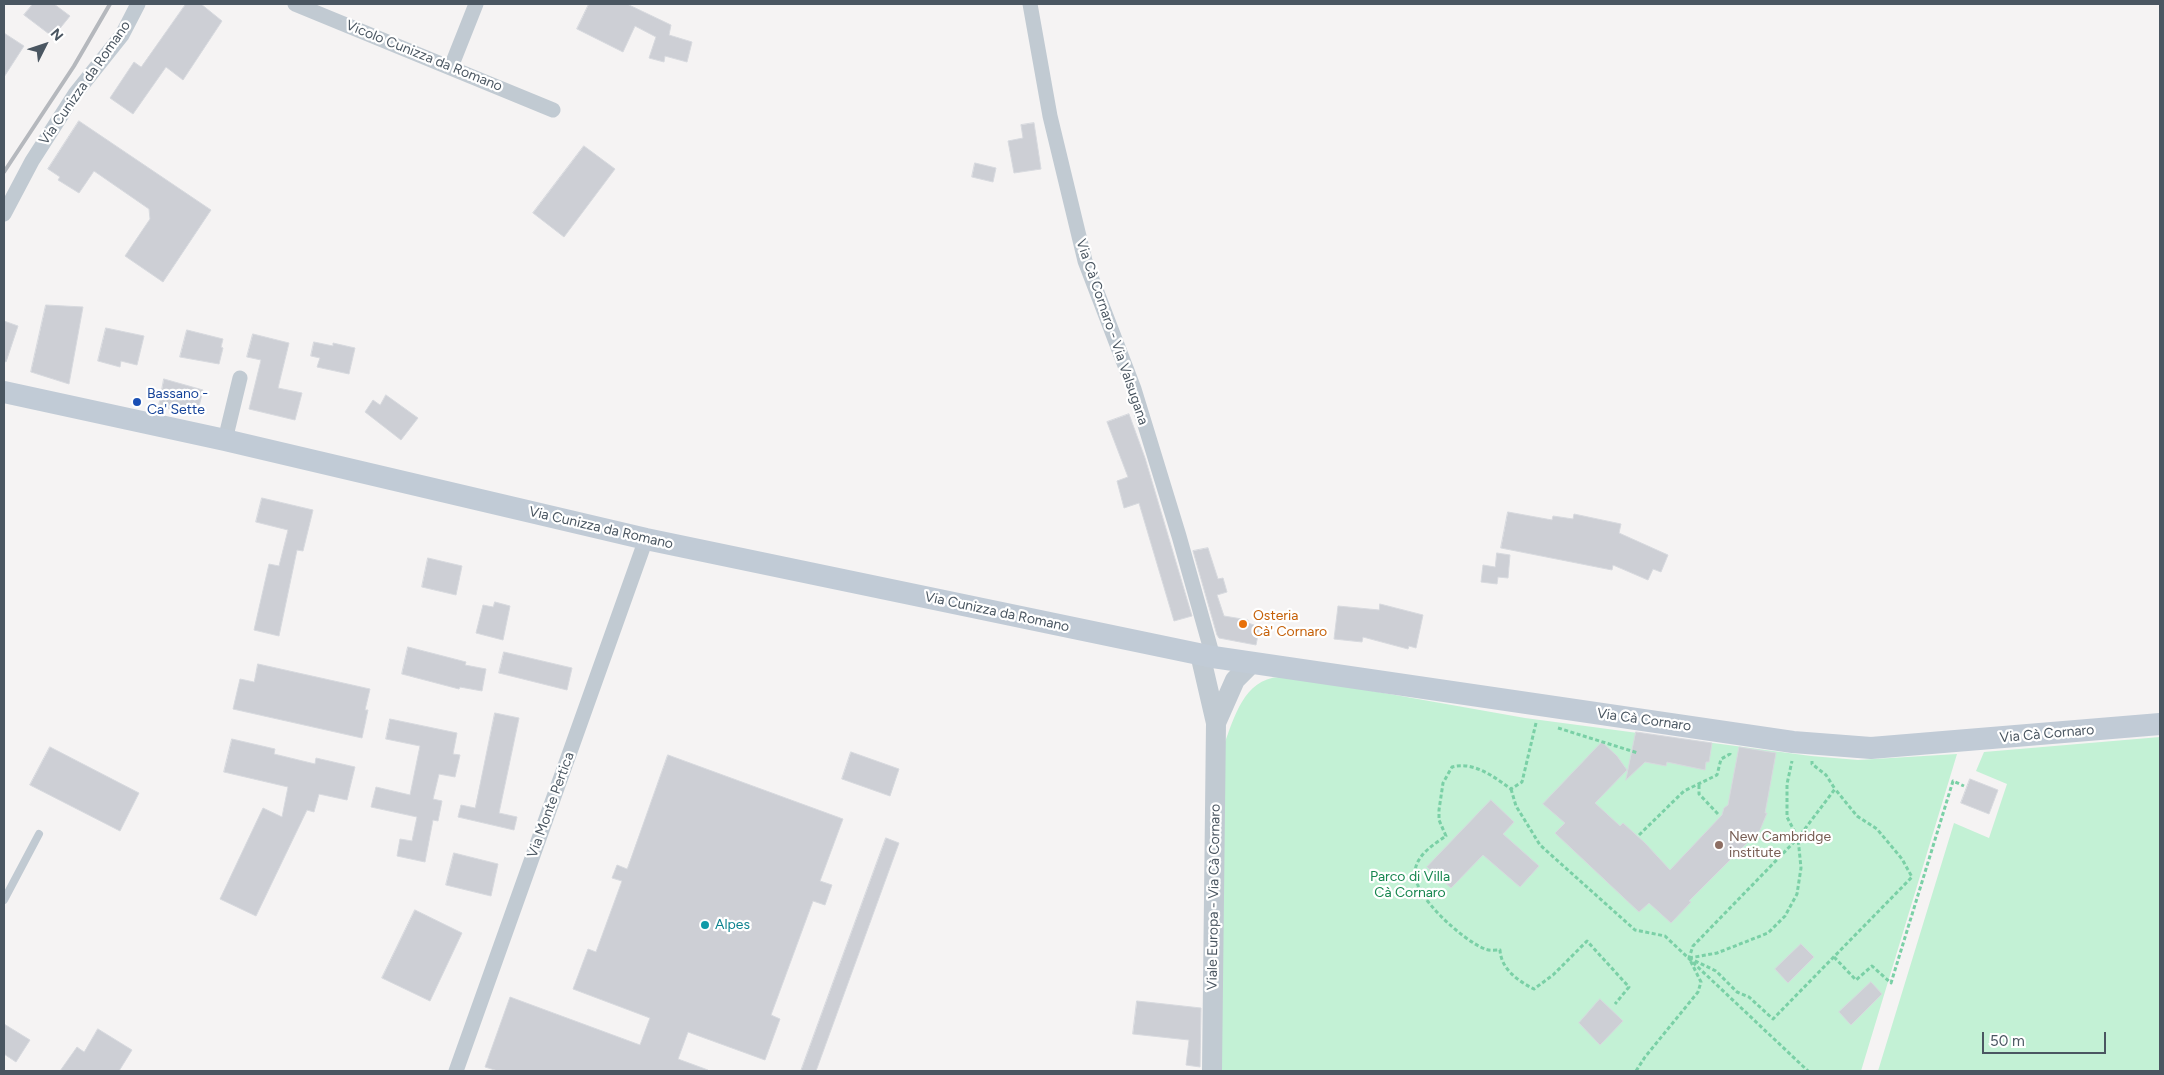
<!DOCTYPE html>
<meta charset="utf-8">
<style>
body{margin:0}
#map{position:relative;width:2164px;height:1075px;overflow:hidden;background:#f5f3f3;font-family:Figtree,sans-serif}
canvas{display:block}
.frame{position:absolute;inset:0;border:5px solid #4a5661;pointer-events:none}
.north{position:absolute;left:20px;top:20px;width:50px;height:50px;-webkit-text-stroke:4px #fff;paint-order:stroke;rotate:49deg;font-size:14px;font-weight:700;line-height:20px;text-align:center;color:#4a5661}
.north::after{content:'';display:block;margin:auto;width:18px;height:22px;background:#4a5661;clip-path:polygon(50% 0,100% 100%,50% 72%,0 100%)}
.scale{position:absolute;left:1982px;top:1032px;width:124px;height:22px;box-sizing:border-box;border:2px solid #4a5661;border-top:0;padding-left:6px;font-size:15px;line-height:18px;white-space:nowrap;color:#4a5661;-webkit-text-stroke:4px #fff;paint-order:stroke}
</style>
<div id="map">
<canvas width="2164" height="1075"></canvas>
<div class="frame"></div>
<div class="north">N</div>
<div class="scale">50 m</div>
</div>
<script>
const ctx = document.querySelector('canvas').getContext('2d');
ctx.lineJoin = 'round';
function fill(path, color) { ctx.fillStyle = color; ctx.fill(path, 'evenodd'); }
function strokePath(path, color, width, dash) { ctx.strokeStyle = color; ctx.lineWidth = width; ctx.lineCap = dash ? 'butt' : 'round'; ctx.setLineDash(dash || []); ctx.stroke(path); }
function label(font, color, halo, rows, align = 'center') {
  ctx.font = font + ' Figtree,sans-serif'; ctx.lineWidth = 4.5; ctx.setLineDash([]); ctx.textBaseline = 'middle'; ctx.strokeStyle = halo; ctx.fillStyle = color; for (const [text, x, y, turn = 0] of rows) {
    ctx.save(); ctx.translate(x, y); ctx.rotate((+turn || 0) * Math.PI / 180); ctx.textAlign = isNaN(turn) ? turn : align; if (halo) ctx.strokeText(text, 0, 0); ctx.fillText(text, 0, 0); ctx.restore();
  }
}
fill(new Path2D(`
 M1279 677 1350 687 1525 718 1811 756 1858 760 1957 754 1861 1071H1219L1224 745C1234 718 1244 679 1279 677Z
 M2160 737V1071H1878L1954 823 1989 838 2007 784 1976 771 1984 752Z`), '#c3f1d5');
const building = new Path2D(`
 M33 4H54L70 16 53 37 24 15Z
 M186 4H201L222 21 183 80 166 67 133 114 110 98 134 62 141 67Z
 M589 4H627L671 25 669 35 692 42 687 62 665 56 664 62 649 58 656 37 635 26 623 52 577 29Z
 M4 33 24 46 4 77Z
 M79 121 211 210 163 282 125 256 150 219 149 209 94 171 79 193 58 180 60 177 48 169Z
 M1034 123 1041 169 1014 173 1008 141 1023 138 1021 125Z
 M584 146 615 169 564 237 533 213Z
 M975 163 996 168 993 182 972 177Z
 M46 305 83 307 69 384 31 372Z
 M4 321 18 326 6 362 4 361Z
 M106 328 144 336 137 365 121 361 120 367 98 361Z
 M187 330 223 339 221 347 223 348 219 364 180 357Z
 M253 334 289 343 278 388 302 393 295 420 249 409 261 360 247 357Z
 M314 342 333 346V343L355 348 349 374 317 367 320 358 311 356Z
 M164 379 203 390 197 415 159 406Z
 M386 395 418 418 401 440 365 412 373 400 380 405Z
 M1129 414 1145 458 1192 616 1174 621 1139 503 1124 508 1117 481 1128 477 1107 422Z
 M262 498 313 510 303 551 297 550 279 636 254 630 269 564 279 566 288 530 256 522Z
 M1508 512 1552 520 1553 516 1573 519 1574 514 1621 524 1619 533 1668 555 1661 572 1653 569 1648 580 1613 565 1612 570 1501 548Z
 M1208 548 1218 579 1223 578 1227 592 1217 595 1224 616 1248 620V623L1254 625 1251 629 1259 630 1256 645 1219 638 1217 635 1193 551Z
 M1497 553 1510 555 1508 578 1498 577 1497 584 1481 582 1483 565 1495 567Z
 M428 558 462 566 456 595 422 587Z
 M495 602 510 606 503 640 476 633 483 605 493 607Z
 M1380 604 1423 615 1416 648 1409 646 1408 649 1363 637 1362 642 1334 639 1338 606 1379 610Z
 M408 647 466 662 465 665 486 669 482 691 460 687 459 689 402 674Z
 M504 652 572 668 567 690 499 673Z
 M258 664 370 689 365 710H368L362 738 233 709 240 679 254 682Z
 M495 713 519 718 499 813 517 817 514 830 458 817 461 805 475 808Z
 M390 719 457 733 453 754 460 755 455 777 439 774 433 799 442 801 438 821 433 820 425 862 397 856 400 839 412 841 417 817 371 807 376 787 410 795 420 746 386 739Z
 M1636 732 1712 743 1709 762H1706L1705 770 1667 762 1666 766 1645 762 1626 780Z
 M232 739 275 749 274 754 315 764 316 758 355 767 347 800 319 794 314 812 307 810 256 916 220 899 263 808 282 817 288 787 224 772Z
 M1602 742 1617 756 1627 770 1595 803 1620 826 1623 823 1645 843 1670 870 1722 815 1724 808 1728 805 1739 747 1776 753 1765 813H1767L1760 830 1751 841 1750 840 1689 901 1691 902 1671 923 1649 903 1639 912 1555 833 1565 823 1543 804Z
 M50 747 139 793 120 831 30 785Z
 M851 752 899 769 890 796 842 779Z
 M668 755 843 819 820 881 832 885 825 905 813 901 771 1015 780 1019 765 1060 688 1032 678 1059 708 1070 707 1071H498L485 1067 510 997 640 1045 650 1018 573 989 588 949 596 952 622 881 612 878 617 865 627 869Z
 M1970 779 1998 790 1989 814 1961 803Z
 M1491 800 1514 822 1503 834 1539 866 1520 887 1483 855 1451 888 1427 867Z
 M886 838 899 843 816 1071H801Z
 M454 853 498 864 491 896 446 885Z
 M415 910 462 933 430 1001 382 978Z
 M1801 944 1814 957 1788 983 1775 969Z
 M1871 982 1882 994 1851 1025 1839 1012Z
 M1600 999 1623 1021 1600 1045 1579 1023Z
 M1137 1001 1201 1008 1200 1067 1186 1065 1189 1040 1133 1034Z
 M4 1024 30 1040 16 1062 4 1054Z
 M98 1029 132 1050 119 1071H60L77 1047 84 1052Z`);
fill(building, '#cdcfd5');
strokePath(building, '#d7d9de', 1);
strokePath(new Path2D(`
 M1536 723 1522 782 1511 789C1494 777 1474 761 1452 767L1443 783 1439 810V820L1446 836C1434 844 1415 856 1415 873 1414 897 1464 941 1485 949 1490 951 1496 950 1500 950 1501 969 1518 981 1534 989L1553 975 1587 941 1629 987 1615 1004
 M1558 728 1638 753
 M1699 785V794L1718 814
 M1511 789 1516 806 1540 845 1635 930 1665 936 1808 1071
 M1639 835 1684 791 1717 775 1721 759 1730 754V751
 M1834 957 1856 980 1872 966 1891 983 1953 781 1964 786
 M1689 958 1716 971 1737 992 1749 997 1773 1019 1912 877 1902 859 1877 829 1857 816 1835 789
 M1689 958 1717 953 1768 933 1785 916 1797 894 1801 868 1798 838 1787 817V784L1792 761
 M1636 1071 1645 1057 1698 992 1701 982 1689 958 1693 946 1798 838 1835 789 1826 775 1812 764V761`), '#7ad0a6', 3, [4, 2.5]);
strokePath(new Path2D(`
 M4 900 39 834`), '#c1cad2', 8);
strokePath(new Path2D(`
 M295 4 553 110
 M1030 4 1050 116 1085 261 1134 389 1179 536 1213 657
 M451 67 476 4
 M4 214 32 161 75 94 122 35 138 4
 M225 440 240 378
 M456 1071 646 539`), '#c1cad2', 15);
strokePath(new Path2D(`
 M1200 654 1216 723 1212 1071
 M1216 723 1235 680 1251 664`), '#c1cad2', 20);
strokePath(new Path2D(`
 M4 392 225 440 646 539 1213 657 1793 742 1871 748 2160 724`), '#c1cbd6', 22);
strokePath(new Path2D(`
 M4 172 74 66 110 4`), '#b5b8bd', 4);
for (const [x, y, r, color] of [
 [137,402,5,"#1a4fb4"],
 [1243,624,5,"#e8710a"],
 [1719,845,5,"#8d6e63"],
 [705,925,5,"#0f9aa8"]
]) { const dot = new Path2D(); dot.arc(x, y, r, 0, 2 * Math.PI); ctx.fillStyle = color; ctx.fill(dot); strokePath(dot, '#fff', 2); }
label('14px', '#4a5661', '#fff', [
 ["Vicolo Cunizza da Romano",424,56,22],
 ["Via Cunizza da Romano",85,83,-55],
 ["Via Cà Cornaro - Via Valsugana",1112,332,71],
 ["Via Cunizza da Romano",601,528,13],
 ["Via Cunizza da Romano",997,612,12],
 ["Via Cà Cornaro",1644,720,8],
 ["Via Cà Cornaro",2047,734,-5],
 ["Via Monte Pertica",551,805,-70],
 ["Viale Europa - Via Cà Cornaro",1214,897,-89]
]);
label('14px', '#164399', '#fff', [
 ["Bassano -",147,394],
 ["Ca' Sette",147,410]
], 'left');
label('14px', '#c56008', '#fff', [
 ["Osteria",1253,616],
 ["Cà' Cornaro",1253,632]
], 'left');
label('14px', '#785e54', '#fff', [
 ["New Cambridge",1729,837],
 ["institute",1729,853]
], 'left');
label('14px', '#17864f', '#fff', [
 ["Parco di Villa",1410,877],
 ["Cà Cornaro",1410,893]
]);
label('14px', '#0d838f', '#fff', [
 ["Alpes",715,925]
], 'left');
</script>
